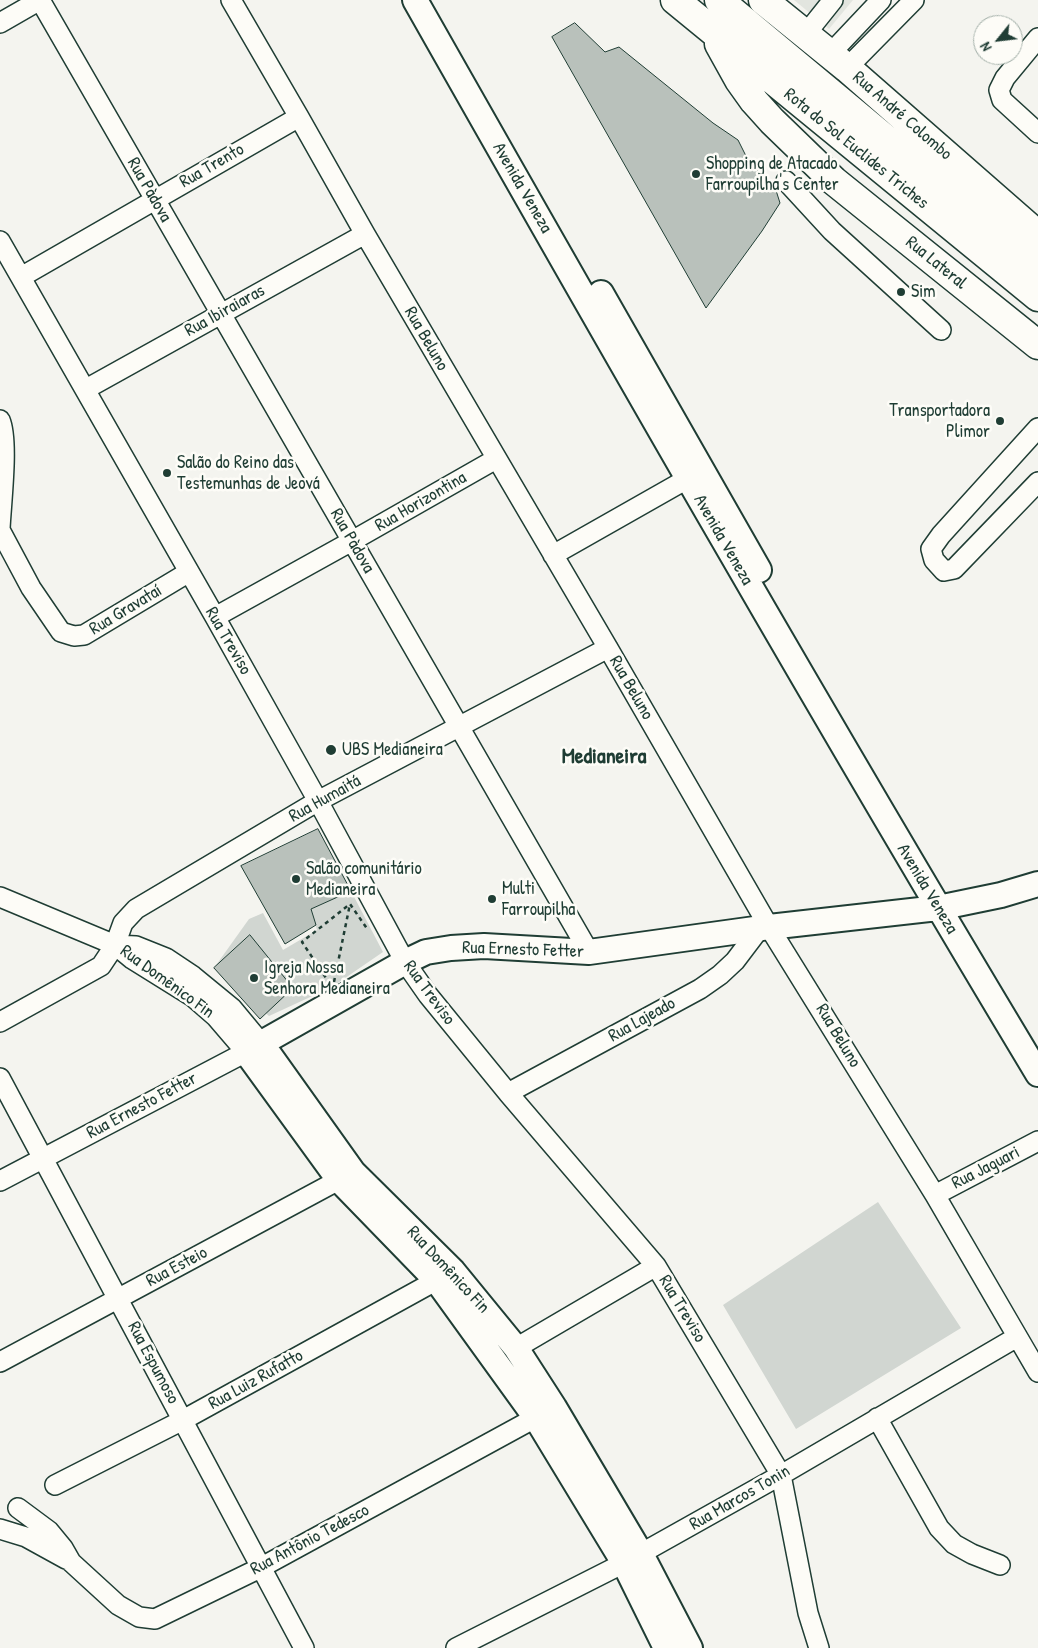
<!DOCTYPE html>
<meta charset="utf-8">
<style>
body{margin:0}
#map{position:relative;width:1038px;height:1648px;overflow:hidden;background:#f4f4ef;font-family:"Patrick Hand",sans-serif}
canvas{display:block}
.north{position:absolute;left:973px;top:15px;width:50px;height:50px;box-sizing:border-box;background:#fdfcf7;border:1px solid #a4b0a9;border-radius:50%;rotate:241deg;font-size:14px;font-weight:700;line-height:20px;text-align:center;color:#1f3d34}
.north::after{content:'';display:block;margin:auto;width:18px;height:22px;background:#1f3d34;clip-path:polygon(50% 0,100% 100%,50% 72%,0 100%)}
</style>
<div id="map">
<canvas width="1038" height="1648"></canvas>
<div class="north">N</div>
</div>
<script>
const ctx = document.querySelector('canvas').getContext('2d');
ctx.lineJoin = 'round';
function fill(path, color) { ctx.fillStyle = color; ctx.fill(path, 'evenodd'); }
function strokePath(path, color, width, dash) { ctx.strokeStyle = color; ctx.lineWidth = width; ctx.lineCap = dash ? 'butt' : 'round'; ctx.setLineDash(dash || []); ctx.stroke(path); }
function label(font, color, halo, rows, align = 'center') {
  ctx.font = font + ' "Patrick Hand",sans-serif'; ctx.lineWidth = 5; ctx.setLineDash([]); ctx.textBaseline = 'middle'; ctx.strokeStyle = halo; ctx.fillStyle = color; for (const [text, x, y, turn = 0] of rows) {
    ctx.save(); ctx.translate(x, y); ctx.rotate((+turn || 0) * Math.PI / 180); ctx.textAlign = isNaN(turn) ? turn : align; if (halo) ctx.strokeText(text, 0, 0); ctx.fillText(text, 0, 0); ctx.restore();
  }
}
fill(new Path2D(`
 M794 0H853L829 29Z`), '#e2e5df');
fill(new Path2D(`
 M351 891 383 952 332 987 269 1016 214 968 249 919 263 913 283 950 317 930 311 909Z
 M878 1202 961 1328 796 1429 723 1305Z`), '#d1d6d1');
const building = new Path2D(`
 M575 23 605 52 619 47 713 123 738 140 750 164 774 184 780 203 762 231 706 308 552 37Z
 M318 829 351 891 311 909 316 925 285 944 241 866Z
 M250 935 293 988 260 1019 214 968Z`);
fill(building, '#b9c1bb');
strokePath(building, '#1f3d34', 1);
const minor = new Path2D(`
 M40 0C222 318 407 634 589 952
 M231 0 299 117 365 234 608 648 769 927 935 1195 1038 1372
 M0 23 40 0
 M805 35 833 0
 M1038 38 1005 78 999 90 1002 100 1038 133
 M830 54 881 0
 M847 68 914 0
 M786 181 832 231 941 330
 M0 241 215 617 318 801 405 962 428 995 508 1093 656 1266 781 1475 808 1613 819 1648
 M21 277 299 117
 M86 389 365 234
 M0 420C9 441 1 504 0 529
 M1038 428 941 535 931 549 934 560 944 571 954 569 1038 482
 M0 530 31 588 61 632 74 636 84 635 189 572
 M553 555 687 479
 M215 617 352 541 496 459
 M0 897 115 945 132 959 193 997 216 1017 246 1052 0 1181
 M115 945 136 946 166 958 193 976 232 1008 261 1043
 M0 1022 101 966 115 945 123 923 136 909 318 801 608 648
 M0 1078 304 1648
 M508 1093 700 989 720 975 735 961 760 928
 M935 1195 1038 1141
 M516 1348 656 1266
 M0 1362 350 1174
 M877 1418 939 1528 954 1544 972 1554 1000 1565
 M55 1485 183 1420 448 1274
 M18 1508 49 1531 63 1548 71 1562 118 1605 139 1617 155 1619 260 1568 546 1412
 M0 1529 26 1537 66 1559
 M456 1648 624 1563 781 1475 1017 1337`);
const major = new Path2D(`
 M415 0C619 360 825 720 1038 1074
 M601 293 759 570
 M261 1043 353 1172 453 1271 516 1348 554 1407 641 1554 690 1648
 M666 1648 624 1563 536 1418 437 1281 339 1180 246 1052 405 962 426 952 451 948 484 946 589 952 769 927 938 908 1001 895 1038 884`);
const highway = new Path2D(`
 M675 0 1038 297
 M719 0 1038 266
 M763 0 847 68 1038 235
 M719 44 739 80 754 101 772 121 834 181 1038 345`);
strokePath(minor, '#1f3d34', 22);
strokePath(major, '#1f3d34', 28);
strokePath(highway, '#1f3d34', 31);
strokePath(new Path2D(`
 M334 982 350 904
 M330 984 302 942 350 904 368 930`), '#1f3d34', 2.5, [4, 4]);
strokePath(minor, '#fdfcf7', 19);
strokePath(major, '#fdfcf7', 24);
strokePath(highway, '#fdfcf7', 28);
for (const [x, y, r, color] of [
 [696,174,5,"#1f3d34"],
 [901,292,5,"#1f3d34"],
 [1000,421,5,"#1f3d34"],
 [167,473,5,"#1f3d34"],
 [331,750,6,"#1f3d34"],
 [296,879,5,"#1f3d34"],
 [492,899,5,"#1f3d34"],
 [254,978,5,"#1f3d34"]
]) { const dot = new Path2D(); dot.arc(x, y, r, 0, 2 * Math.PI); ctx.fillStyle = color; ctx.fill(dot); strokePath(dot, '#fdfcf7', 2); }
label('18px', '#1f3d34', '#fdfcf7', [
 ["Rua André Colombo",902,116,41],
 ["Rota do Sol Euclides Triches",856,149,39],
 ["Rua Trento",212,166,-30],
 ["Avenida Veneza",522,188,60],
 ["Rua Pàdova",149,190,60],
 ["Rua Lateral",936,263,39],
 ["Rua Ibiraiaras",225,311,-29],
 ["Rua Beluno",426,339,60],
 ["Rua Horizontina",421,502,-30],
 ["Avenida Veneza",723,540,60],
 ["Rua Pàdova",352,541,60],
 ["Rua Gravataí",126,610,-31],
 ["Rua Treviso",228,641,60],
 ["Rua Beluno",631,688,60],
 ["Rua Humaitá",325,799,-29],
 ["Avenida Veneza",927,889,59],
 ["Rua Ernesto Fetter",523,950,2],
 ["Rua Domênico Fin",167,982,36],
 ["Rua Treviso",429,993,54],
 ["Rua Lajeado",642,1020,-29],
 ["Rua Beluno",838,1036,59],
 ["Rua Ernesto Fetter",142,1106,-28],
 ["Rua Jaguari",986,1168,-27],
 ["Rua Esteio",177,1267,-28],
 ["Rua Domênico Fin",448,1270,47],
 ["Rua Treviso",682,1309,59],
 ["Rua Espumoso",153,1363,62],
 ["Rua Luiz Rufatto",256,1380,-29],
 ["Rua Marcos Tonin",740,1498,-30],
 ["Rua Antônio Tedesco",310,1540,-28]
]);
label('18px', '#1f3d34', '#fdfcf7', [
 ["Shopping de Atacado",706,164],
 ["Farroupilha's Center",706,185],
 ["Sim",911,292],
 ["Transportadora",990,411,"right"],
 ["Plimor",990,432,"right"],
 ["Salão do Reino das",177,463],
 ["Testemunhas de Jeová",177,484],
 ["UBS Medianeira",342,750],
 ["Salão comunitário",306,869],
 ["Medianeira",306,890],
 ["Multi",502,889],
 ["Farroupilha",502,910],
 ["Igreja Nossa",264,968],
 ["Senhora Medianeira",264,989]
], 'left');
label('bold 22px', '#1f3d34', '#fdfcf7', [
 ["Medianeira",604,757]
]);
</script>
